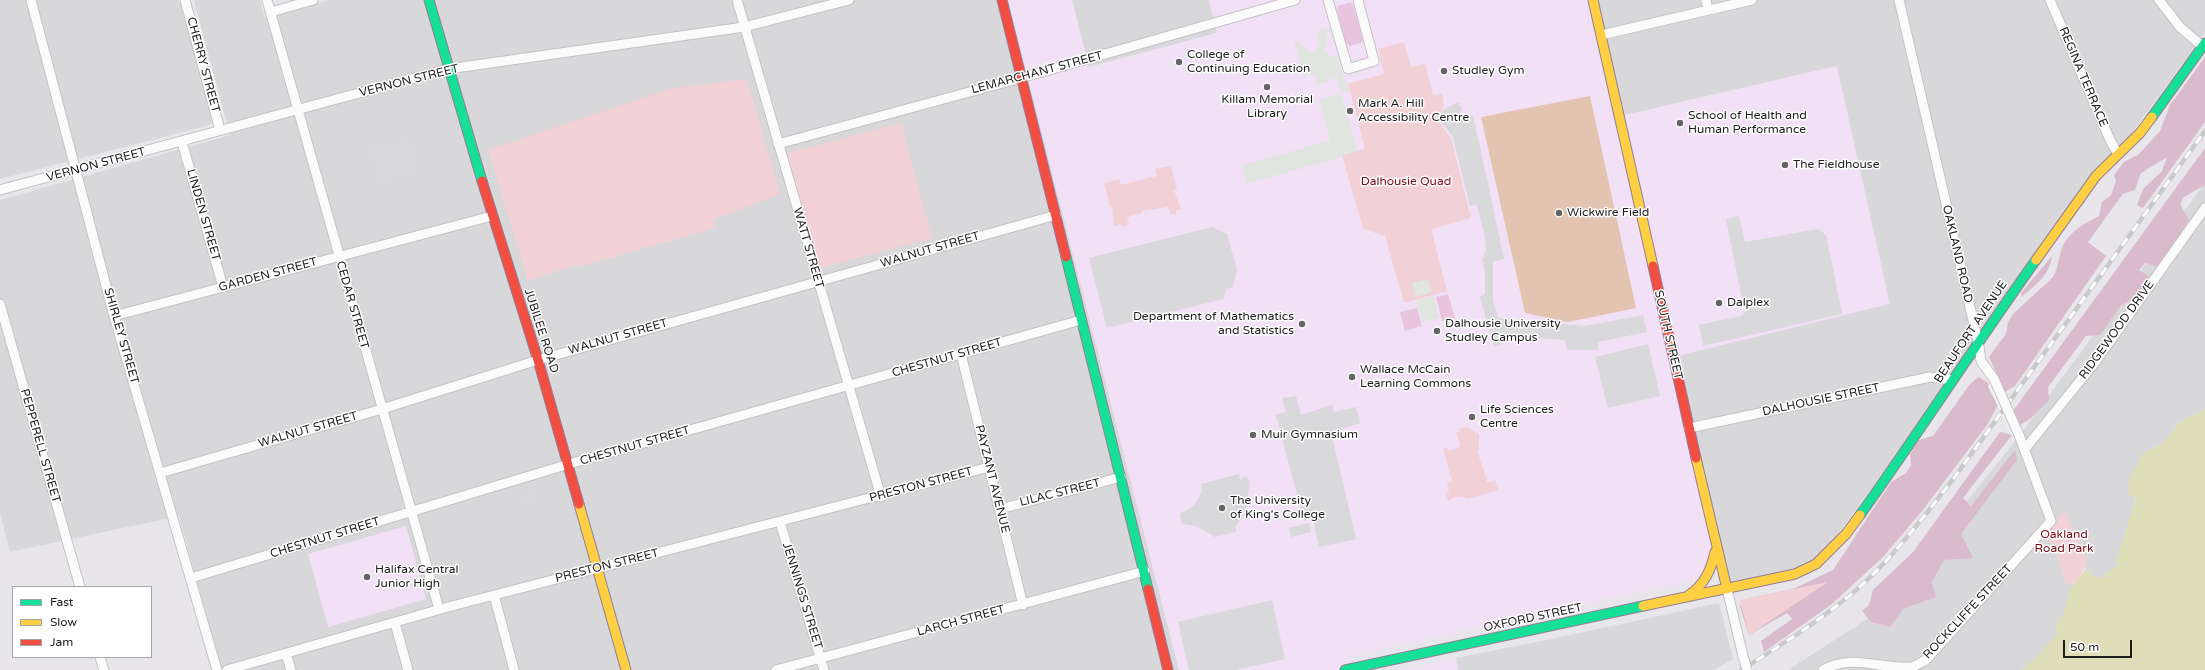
<!DOCTYPE html>
<style>
body{margin:0}
#map{position:relative;width:2205px;height:670px;overflow:hidden;background:#e8e6eb;font-family:"Varela Round",sans-serif}
canvas{display:block}
.legend{position:absolute;left:12px;top:586px;width:140px;height:72px;box-sizing:border-box;background:#fff;border:1px solid #a5a5a5;margin:0;padding:5px 7px;list-style:none;font-size:12px;color:#1d1d1d}
.legend li{display:flex;align-items:center;gap:8px;height:20px}
.legend b{width:20px;border:1px solid #a5a5a5}
.scale{position:absolute;left:2063px;top:640px;width:69px;height:18px;box-sizing:border-box;border:2px solid #1d1d1d;border-top:0;padding-left:5px;font-size:12px;line-height:14px;white-space:nowrap;color:#1d1d1d;-webkit-text-stroke:3px #fff;paint-order:stroke}
</style>
<div id="map">
<canvas width="2205" height="670"></canvas>
<ul class="legend">
<li><b style="height:5px;background:#16e098"></b>Fast</li>
<li><b style="height:5px;background:#ffcf43"></b>Slow</li>
<li><b style="height:5px;background:#f24e42"></b>Jam</li>
</ul>
<div class="scale">50 m</div>
</div>
<script>
const ctx = document.querySelector('canvas').getContext('2d');
ctx.lineJoin = 'round';
function fill(path, color) { ctx.fillStyle = color; ctx.fill(path, 'evenodd'); }
function strokePath(path, color, width, dash) { ctx.strokeStyle = color; ctx.lineWidth = width; ctx.lineCap = dash ? 'butt' : 'round'; ctx.setLineDash(dash || []); ctx.stroke(path); }
function label(font, color, halo, rows, align = 'center') {
  ctx.font = font + ' "Varela Round",sans-serif'; ctx.lineWidth = 3; ctx.setLineDash([]); ctx.textBaseline = 'middle'; ctx.strokeStyle = halo; ctx.fillStyle = color; for (const [text, x, y, turn = 0] of rows) {
    ctx.save(); ctx.translate(x, y); ctx.rotate((+turn || 0) * Math.PI / 180); ctx.textAlign = isNaN(turn) ? turn : align; if (halo) ctx.strokeText(text, 0, 0); ctx.fillText(text, 0, 0); ctx.restore();
  }
}
fill(new Path2D(`
 M0 0H179L213 120 210 125 0 179Z
 M194 0H260L264 17 330 0H1008L1179 670H222L179 516 10 552 0 513V200L230 135ZM726 214V215L713 220 715 228 578 267V264Z
 M1072 0H1209L1217 33 1089 67Z
 M1592 0H2205V33L1816 564 1727 589 1673 357 1837 66 1621 116Z
 M2205 183V409L2179 423 2162 444 2144 452 2136 498 2119 564 2099 580 2093 578 2088 569H2086L2058 516 2048 535 2053 549 2056 552 2066 583H2073L2064 613 2057 622 2056 636 2045 650 2021 670H1788L1878 612 2020 435Z
 M1719 603 1733 659 1714 670H1627L1617 625Z
 M1536 642 1542 670H1458L1456 658Z`), '#d8d7da');
fill(new Path2D(`
 M1008 0H1072L1089 67 1217 33 1209 0H1592L1621 116 1837 66 1890 304 1673 357 1716 549 1707 568 1695 580 1349 656 1352 670H1179Z
 M406 526 426 599 328 627 308 554Z
 M1456 658 1458 670H1401L1422 666Z`), '#f1e0f6');
fill(new Path2D(`
 M1617 625 1627 670H1542L1536 642Z`), '#d8d7d9');
fill(new Path2D(`
 M1350 2 1353 5 1363 40 1361 43 1350 46 1346 43 1337 9 1338 6Z
 M1448 294 1455 318 1442 321 1436 297Z
 M1417 308 1422 326 1405 331 1400 312Z`), '#e9c4de');
fill(new Path2D(`
 M2205 57V122L2143 208 2137 205 2143 189 2162 171 2167 157 2141 173 2135 190 2123 194 2088 242 2106 256 2015 386 2005 392 1989 357 2006 334 2008 322 2013 314 2052 278C2058 270 2058 261 2061 251 2066 233 2084 224 2099 216L2102 202 2111 195 2116 181 2114 175 2124 162 2139 154 2160 131 2170 105Z
 M2205 148V185L2184 197 2180 204 2189 220 2159 267 2145 263 2139 270 2151 278 2136 298 2121 305 2100 335 2086 336 2048 387 2049 400 2030 419 2020 425 2013 411Z
 M2052 256C2050 275 2035 285 2022 297L2021 293Z
 M1979 377 1988 383 1998 405 1987 425 1922 511 1883 557 1832 604 1764 652 1761 641 1792 619 1787 613 1749 635 1739 604 1742 606 1744 599 1793 589 1833 570 1891 482 1906 473 1911 465 1910 454 1919 440 1933 436 1970 384Z
 M2000 432 2012 435 1963 498 1971 506 2015 450 2017 460 1961 534 1973 558 1944 560 1932 582 1936 597 1903 609 1890 627 1871 622 1862 611 1869 605 1873 590 1913 552Z`), '#dabbcc');
fill(new Path2D(`
 M1404 42 1411 67 1425 63 1433 96 1442 94C1445 105 1444 109 1436 118L1451 138 1471 218 1431 229 1447 291 1404 303 1385 236 1363 229 1342 155 1365 149 1348 84 1384 74 1378 49Z
 M747 79 780 194 713 220 715 228 578 267 577 264 528 281 488 150 669 89Z
 M901 123 932 238 821 268 785 154Z
 M1171 166 1177 190H1174L1181 209 1176 210 1177 213 1171 215 1168 207 1142 211V213L1127 217 1129 225 1122 227 1121 224 1114 226 1112 206 1110 207 1104 183 1119 179 1121 185 1157 176 1155 169Z
 M1467 427 1479 434V449L1477 450 1482 466H1483L1487 482 1495 480 1498 490 1468 499C1461 495 1454 496 1448 501L1446 494 1449 492 1447 483 1452 481 1443 449 1447 447 1448 451 1458 448 1460 444 1456 432H1460L1459 429Z
 M2065 512 2086 560C2082 572 2082 583 2066 584L2056 552 2053 549 2048 535 2058 516Z
 M1828 582 1749 635 1740 600Z`), '#f1d1d6');
fill(new Path2D(`
 M1590 96 1636 308 1568 322 1525 313 1481 117Z`), '#e2c4b0');
fill(new Path2D(`
 M1458 102 1462 109 1459 115 1462 118 1473 115 1504 259 1493 262V300L1498 318 1585 326 1643 315 1647 332 1598 342V350H1568L1565 340 1524 337 1494 346 1480 297 1485 294V273L1482 259 1484 257 1486 248 1484 233 1477 205 1470 206 1453 137 1437 117 1445 109Z
 M410 136 420 174 377 184 367 147Z
 M1739 216 1745 242 1818 229 1826 235 1842 314 1703 346 1699 325 1741 316 1746 311 1749 305 1750 298 1742 299 1726 219Z
 M1212 227 1227 234 1237 270 1233 287 1226 289 1223 299 1107 328 1089 258Z
 M1648 344 1660 396 1608 408 1595 357Z
 M1296 396 1301 415 1332 405 1334 412 1356 407 1360 423 1331 432 1356 539 1319 547 1313 519 1304 521 1276 415 1286 412 1282 398Z
 M1239 474 1240 480 1245 476 1250 482 1245 512 1236 526V532L1215 537 1196 526 1182 524 1180 514 1193 506 1198 499 1202 491 1201 484Z
 M539 488 542 501 524 506 520 493Z
 M1309 523 1311 532 1291 537 1289 528Z
 M1272 600 1285 659 1235 670H1189L1178 622Z`), '#d9d8da');
fill(new Path2D(`
 M1329 27 1331 32 1326 33 1328 41 1325 49 1330 56 1338 57 1344 80H1346L1349 91 1341 93 1357 151 1343 155V157L1247 183 1242 165 1330 141 1319 99 1341 93 1338 79 1335 80 1333 76 1330 81 1316 85 1318 79 1313 74 1304 77 1294 39 1311 53 1320 45V41L1317 37 1321 29Z
 M1428 279 1432 292 1415 297 1412 283Z
 M1433 296 1439 318 1422 322 1416 300Z`), '#e0e5e0');
fill(new Path2D(`
 M2205 409V670H2021L2036 658 2056 636 2057 622 2064 613 2071 587 2086 569H2088L2093 577 2096 575 2099 580 2119 564 2116 561 2136 499 2128 494 2129 478 2144 452 2162 444 2179 423Z`), '#dedfb9');
fill(new Path2D(`
 M1997 375 2023 431 2015 441 1988 386Z`), '#f5f4f6');
const street = new Path2D(`
 M31 0 114 316 217 670
 M185 0 220 130
 M267 0 439 609
 M737 0 881 497
 M1328 0 1348 69 1374 61 1358 0
 M1706 0 1708 10
 M1899 0 1979 346 1981 361 1994 379
 M2050 0 2110 140 2118 154
 M2159 0 2180 27 2202 46
 M271 12 313 0
 M1601 35 1752 0
 M182 142 223 287
 M778 144 1021 78 1295 0
 M0 190 448 69 744 27 849 0
 M0 304 80 587
 M114 316 492 216
 M961 354 1023 605
 M1689 428 1930 377 1953 380
 M2025 449 2096 361 2205 208
 M160 473 382 409 538 360 1056 215
 M1000 509 1121 477
 M780 522 824 670
 M191 578 569 464 1081 320
 M1727 589 1743 656
 M494 595 514 670
 M395 623 408 670
 M286 654 291 670
 M100 657 104 670
 M227 670 448 607 989 467
 M776 670 1145 571
 M1823 670C1852 653 1881 670 1912 667 1916 666 1921 662 1926 660L2051 521 2019 435`);
const fast = new Path2D(`
 M429 0 482 181
 M2152 117 2205 43
 M1066 257 1148 589
 M1860 515C1920 431 1976 344 2036 260
 M1345 670 1643 606`);
const slow = new Path2D(`
 M1593 0 1653 266
 M2036 260 2096 176 2140 133 2152 117
 M1696 458 1727 589
 M579 504 626 670
 M1689 595C1705 584 1711 570 1715 552
 M1643 606 1795 574 1816 564 1846 534 1860 515`);
const jam = new Path2D(`
 M1002 0 1066 257
 M482 181 538 360 579 504
 M1653 266 1696 458
 M1148 589 1168 670`);
strokePath(street, '#c3c2c4', 11);
strokePath(fast, '#937e96', 11);
strokePath(slow, '#937e96', 11);
strokePath(jam, '#937e96', 11);
strokePath(street, '#fcfbfc', 9);
strokePath(fast, '#16e098', 9);
strokePath(slow, '#ffcf43', 9);
strokePath(jam, '#f24e42', 9);
const rail = new Path2D(`
 M1741 670C1780 646 1818 622 1854 592 1892 559 1923 518 1954 478L2205 131`);
strokePath(rail, '#c9c9ca', 4.5);
strokePath(rail, '#fff', 3, [9]);
const streetBridge = new Path2D(`
 M1994 379 2019 435
 M1743 656 1747 670`);
strokePath(streetBridge, '#c3c2c4', 11, []);
strokePath(streetBridge, '#fcfbfc', 9);
for (const [x, y, r, color] of [
 [1179,62,4,"#646365"],
 [1444,71,4,"#646365"],
 [1267,87,4,"#646365"],
 [1350,111,4,"#646365"],
 [1680,123,4,"#646365"],
 [1785,165,4,"#646365"],
 [1559,213,4,"#646365"],
 [1719,303,4,"#646365"],
 [1302,324,4,"#646365"],
 [1437,331,4,"#646365"],
 [1352,377,4,"#646365"],
 [1472,417,4,"#646365"],
 [1253,435,4,"#646365"],
 [1222,508,4,"#646365"],
 [367,577,4,"#646365"]
]) { const dot = new Path2D(); dot.arc(x, y, r, 0, 2 * Math.PI); ctx.fillStyle = color; ctx.fill(dot); strokePath(dot, '#fff', 1.5); }
label('12px', '#1d1d1d', '#fff', [
 ["College of",1187,55],
 ["Continuing Education",1187,69],
 ["Studley Gym",1452,71],
 ["Killam Memorial",1267,100,"center"],
 ["Library",1267,114,"center"],
 ["Mark A. Hill",1358,104],
 ["Accessibility Centre",1358,118],
 ["School of Health and",1688,116],
 ["Human Performance",1688,130],
 ["The Fieldhouse",1793,165],
 ["Wickwire Field",1567,213],
 ["Dalplex",1727,303],
 ["Department of Mathematics",1294,317,"right"],
 ["and Statistics",1294,331,"right"],
 ["Dalhousie University",1445,324],
 ["Studley Campus",1445,338],
 ["Wallace McCain",1360,370],
 ["Learning Commons",1360,384],
 ["Life Sciences",1480,410],
 ["Centre",1480,424],
 ["Muir Gymnasium",1261,435],
 ["The University",1230,501],
 ["of King's College",1230,515],
 ["Halifax Central",375,570],
 ["Junior High",375,584]
], 'left');
label('12px', '#1d1d1d', '#fff', [
 ["CHERRY STREET",203,65,75],
 ["LEMARCHANT STREET",1037,73,-15],
 ["REGINA TERRACE",2083,77,67],
 ["VERNON STREET",409,81,-14],
 ["VERNON STREET",96,165,-15],
 ["LINDEN STREET",203,215,74],
 ["WATT STREET",808,248,74],
 ["WALNUT STREET",930,250,-16],
 ["OAKLAND ROAD",1957,254,77],
 ["GARDEN STREET",268,275,-15],
 ["CEDAR STREET",352,305,74],
 ["RIDGEWOOD DRIVE",2117,330,-54],
 ["JUBILEE ROAD",541,331,72],
 ["BEAUFORT AVENUE",1971,332,-56],
 ["SOUTH STREET",1668,335,77],
 ["SHIRLEY STREET",121,336,74],
 ["WALNUT STREET",618,337,-16],
 ["CHESTNUT STREET",947,358,-16],
 ["DALHOUSIE STREET",1821,400,-12],
 ["WALNUT STREET",308,430,-16],
 ["PEPPERELL STREET",40,446,74],
 ["CHESTNUT STREET",635,446,-16],
 ["PAYZANT AVENUE",992,479,76],
 ["PRESTON STREET",921,485,-15],
 ["LILAC STREET",1060,493,-14],
 ["CHESTNUT STREET",325,538,-17],
 ["PRESTON STREET",607,566,-14],
 ["JENNINGS STREET",802,596,73],
 ["ROCKCLIFFE STREET",1968,612,-47],
 ["OXFORD STREET",1533,618,-12],
 ["LARCH STREET",961,621,-15]
]);
label('12px', '#7b0b17', '#fff', [
 ["Dalhousie Quad",1406,182],
 ["Oakland",2064,535],
 ["Road Park",2064,549]
]);
</script>
